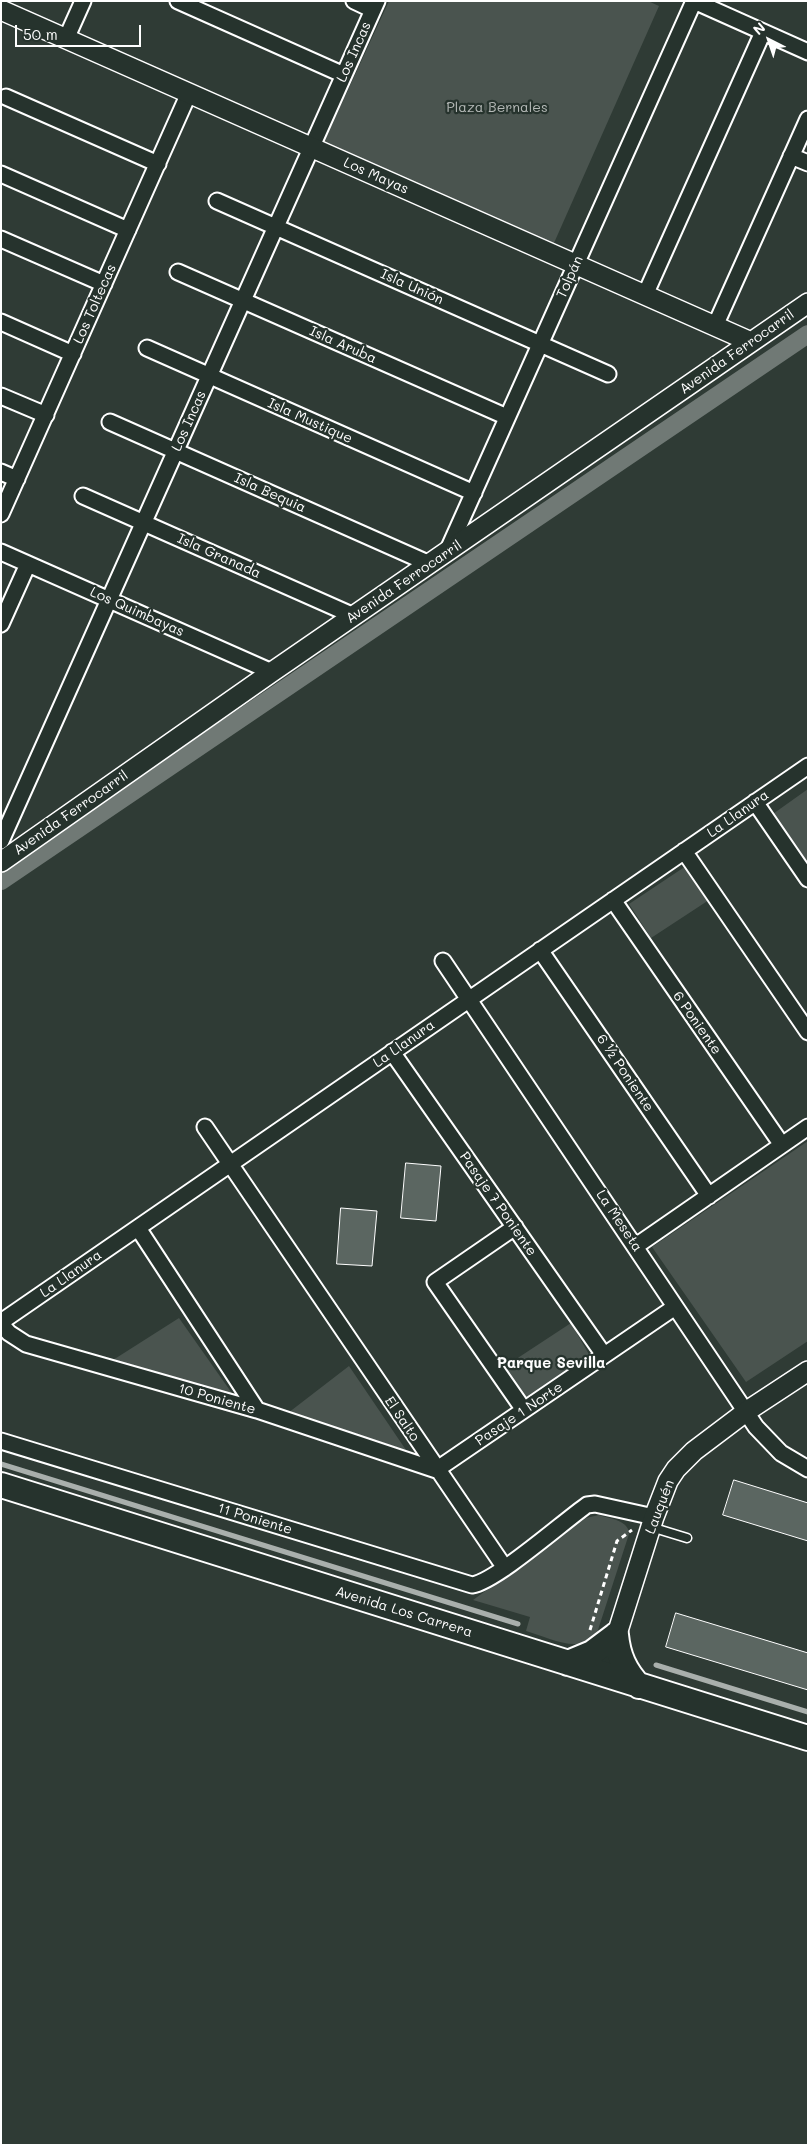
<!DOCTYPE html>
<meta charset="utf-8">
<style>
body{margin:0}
#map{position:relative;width:809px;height:2146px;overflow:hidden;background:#2f3b35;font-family:Mali,sans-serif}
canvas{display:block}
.frame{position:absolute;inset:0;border:2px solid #fff;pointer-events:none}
.north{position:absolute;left:744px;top:15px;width:50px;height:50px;-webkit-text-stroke:4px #26332d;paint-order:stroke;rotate:319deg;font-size:14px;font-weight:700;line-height:20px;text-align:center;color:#fff}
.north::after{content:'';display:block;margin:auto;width:18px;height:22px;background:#fff;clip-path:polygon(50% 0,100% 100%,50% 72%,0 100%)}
.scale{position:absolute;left:15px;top:25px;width:126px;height:22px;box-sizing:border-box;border:2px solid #fff;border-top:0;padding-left:6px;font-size:15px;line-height:18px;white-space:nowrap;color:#fff;-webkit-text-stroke:4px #26332d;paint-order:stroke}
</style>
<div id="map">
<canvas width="809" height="2146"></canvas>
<div class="frame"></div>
<div class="north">N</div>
<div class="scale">50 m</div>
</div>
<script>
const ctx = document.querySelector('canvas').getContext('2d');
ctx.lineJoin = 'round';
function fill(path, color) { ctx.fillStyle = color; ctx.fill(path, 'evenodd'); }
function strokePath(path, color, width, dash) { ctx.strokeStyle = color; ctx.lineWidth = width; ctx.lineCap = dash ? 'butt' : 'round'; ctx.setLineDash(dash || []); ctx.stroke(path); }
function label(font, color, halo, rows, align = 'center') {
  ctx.font = font + ' Mali,sans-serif'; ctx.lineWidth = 4.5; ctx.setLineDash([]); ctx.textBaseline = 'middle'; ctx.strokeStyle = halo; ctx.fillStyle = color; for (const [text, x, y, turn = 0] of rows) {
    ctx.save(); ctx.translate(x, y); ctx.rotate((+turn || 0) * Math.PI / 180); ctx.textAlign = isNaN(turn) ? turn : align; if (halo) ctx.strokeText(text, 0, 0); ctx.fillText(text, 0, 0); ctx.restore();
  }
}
fill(new Path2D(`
 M389 1H648L659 6 550 252 324 142Z
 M808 789V868L770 816Z
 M686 866 709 900 651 938 629 904Z
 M808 1141V1341L746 1382 652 1247Z
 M179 1318 236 1399 113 1360Z
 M571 1323 591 1358 527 1400 504 1367Z
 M349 1366 406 1450 288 1413Z
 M599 1515C610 1519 629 1520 629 1534L597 1633C581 1656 548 1637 526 1631L530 1617 473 1600 586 1518Z`), '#4a544f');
strokePath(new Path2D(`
 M1 1464 518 1624
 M656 1665 808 1712`), '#a9afac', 5);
strokePath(new Path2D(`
 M1 881 808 334`), '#707975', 18);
const building = new Path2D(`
 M406 1163 441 1166 436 1221 401 1218Z
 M341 1208 377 1211 372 1266 337 1264Z
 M734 1480 808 1503V1541L723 1515Z
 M676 1613 808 1653V1690L666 1647Z`);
fill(building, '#5b6661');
strokePath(building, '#fff', 1);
const service = new Path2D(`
 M651 1527 687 1538`);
const minor = new Path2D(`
 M178 1 344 75
 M354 1 373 10
 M694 1 808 52
 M66 39 83 1
 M6 97 158 164
 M791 156 808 163
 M1 174 128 230
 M217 201 608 374
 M1 239 104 284
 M178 272 507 417
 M645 295 763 32
 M1 322 73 354
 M715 326 808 119
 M147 348 474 493
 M1 396 46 415
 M110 422 430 564
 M1 472 17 479
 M83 496 354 616
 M1 514 189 93
 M1 552 272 672
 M447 552 694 1
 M1 624 28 564
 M755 802 808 879
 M1 841 377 1
 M684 851 808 1032
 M613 900 782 1145
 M540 950 709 1196
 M443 961 756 1427 781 1453 808 1469
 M392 1052 604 1355
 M205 1127 505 1568
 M515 1227 435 1282 524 1410
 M138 1228 257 1410
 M636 1246 808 1127
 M1 1322 808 766
 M1 1324 9 1333 26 1344 257 1410 436 1470 675 1307
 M1 1441 472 1585C495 1582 563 1522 587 1505L595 1504 654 1517`);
const tertiary = new Path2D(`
 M1 10 751 342
 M1 862 272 672 808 303
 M604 1675 654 1517 668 1481 676 1469 694 1451 747 1411 808 1371`);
const primary = new Path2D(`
 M1 1485 808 1738
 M616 1635C618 1656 625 1671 639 1686
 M568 1663 592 1653 616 1635`);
strokePath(service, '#fff', 11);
strokePath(minor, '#fff', 19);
strokePath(tertiary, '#fff', 22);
strokePath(primary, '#fff', 28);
strokePath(new Path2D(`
 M590 1630 617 1541 632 1530`), '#fff', 3, [5, 4]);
strokePath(service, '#26332d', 8);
strokePath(minor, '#26332d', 15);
strokePath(tertiary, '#26332d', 19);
strokePath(primary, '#26332d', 24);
label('14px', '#fff', '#26332d', [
 ["Los Incas",354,52,-66],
 ["Los Mayas",376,176,24],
 ["Tolpán",570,277,-66],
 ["Isla Unión",412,287,24],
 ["Los Toltecas",95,304,-66],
 ["Isla Aruba",343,345,24],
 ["Avenida Ferrocarril",737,352,-35],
 ["Los Incas",189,421,-66],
 ["Isla Mustique",310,421,24],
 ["Isla Bequia",270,493,24],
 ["Isla Granada",219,556,24],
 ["Avenida Ferrocarril",404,582,-34],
 ["Los Quimbayas",137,612,24],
 ["Avenida Ferrocarril",71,813,-35],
 ["La Llanura",738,814,-35],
 ["6 Poniente",697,1023,55],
 ["La Llanura",404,1044,-35],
 ["6 ½ Poniente",625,1073,56],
 ["Pasaje 7 Poniente",498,1204,55],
 ["La Meseta",619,1221,56],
 ["La Llanura",71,1274,-35],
 ["10 Poniente",217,1399,16],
 ["Pasaje 1 Norte",519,1414,-34],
 ["El Salto",402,1419,56],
 ["Lauquén",660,1507,-69],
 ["11 Poniente",255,1519,17],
 ["Avenida Los Carrera",404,1612,17]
]);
label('14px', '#b7bbb9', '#26332d', [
 ["Plaza Bernales",497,108]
]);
label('bold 15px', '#fff', '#26332d', [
 ["Parque Sevilla",551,1363]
]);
</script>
